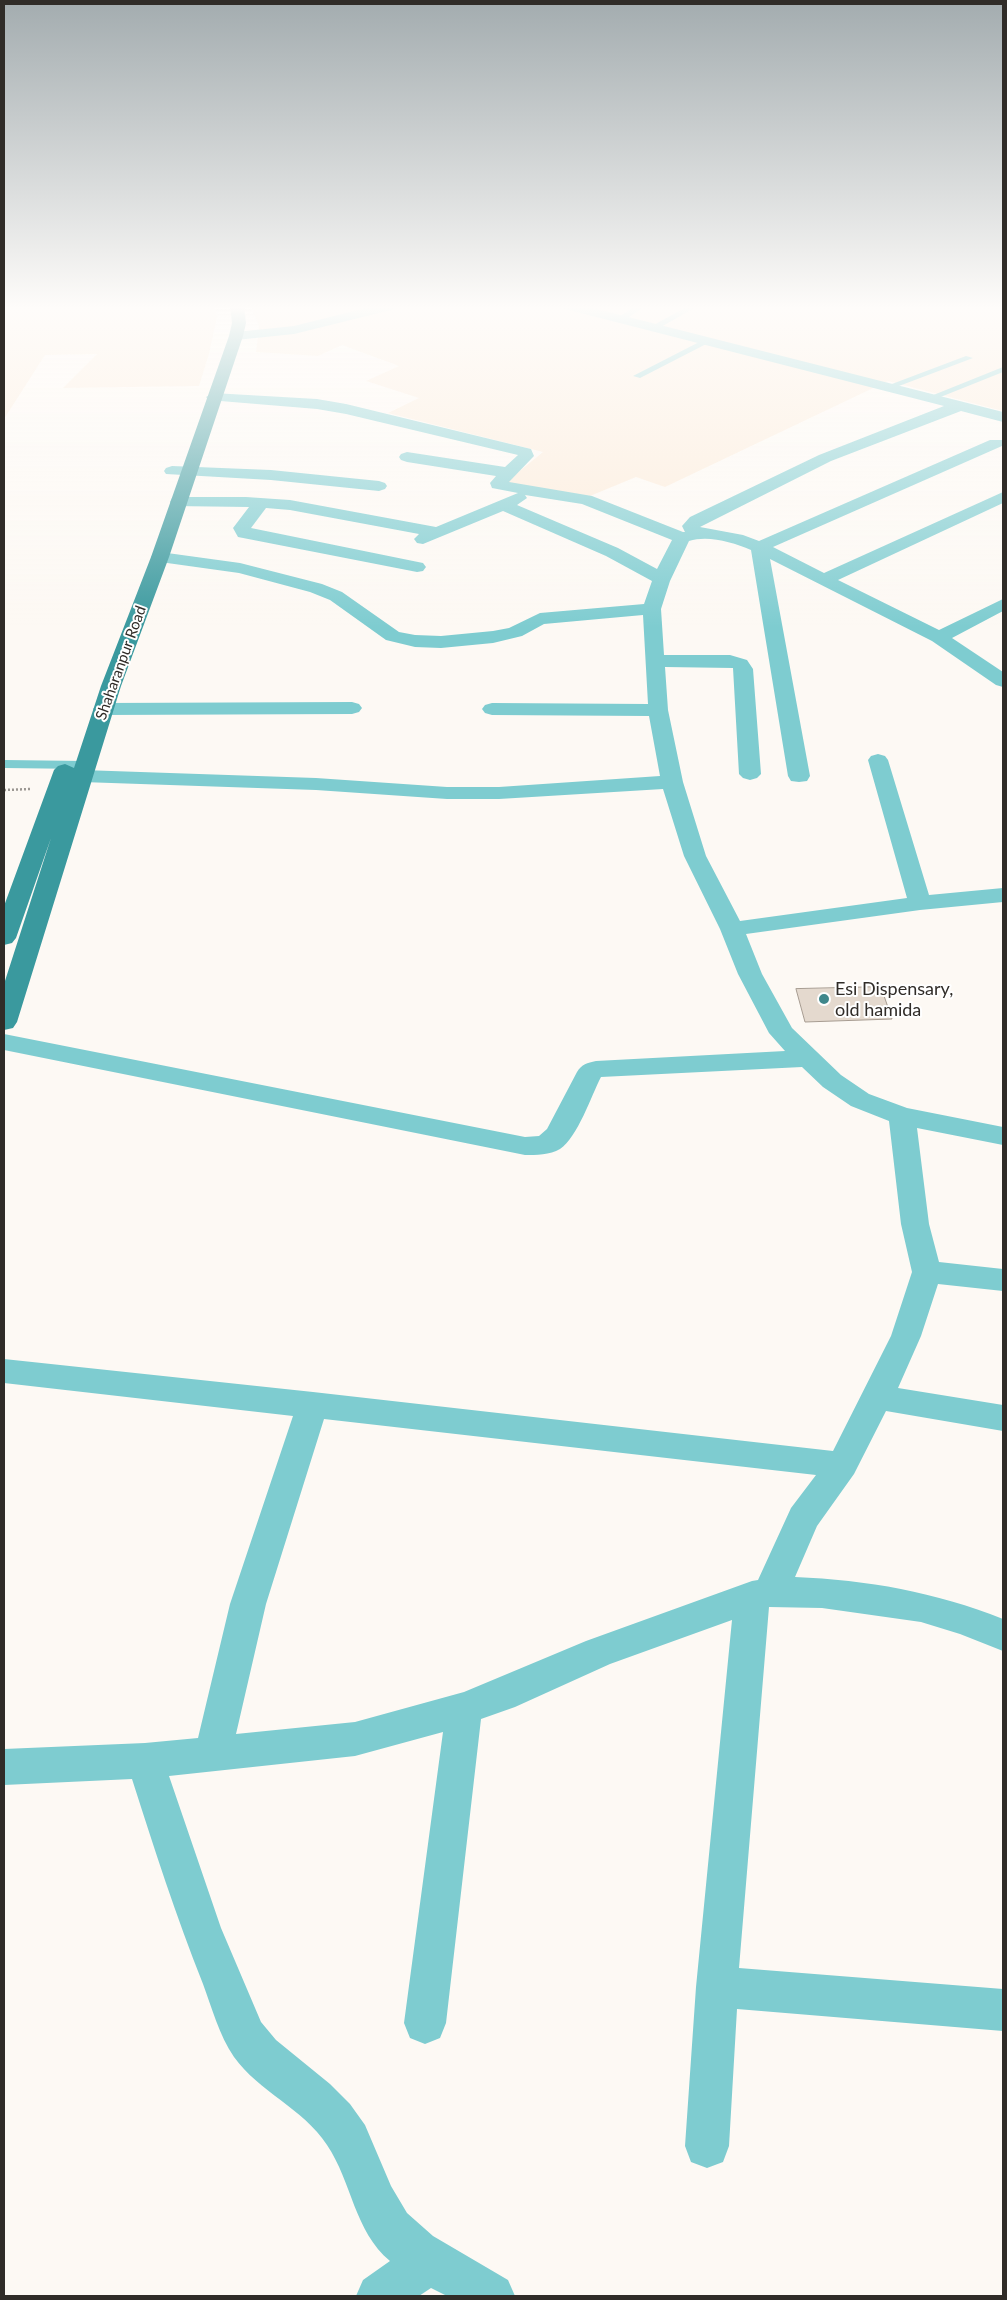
<!DOCTYPE html>
<style>
body{margin:0}
#map{position:relative;width:1007px;height:2300px;overflow:hidden;background:#fdf9f4;font-family:Lato,sans-serif}
canvas{display:block}
.frame{position:absolute;inset:0;border:5px solid #302c28;pointer-events:none}
</style>
<div id="map">
<canvas width="1007" height="2300"></canvas>
<div class="frame"></div>
</div>
<script>
const ctx = document.querySelector('canvas').getContext('2d');
ctx.lineJoin = 'round';
function fill(path, color) { ctx.fillStyle = color; ctx.fill(path, 'evenodd'); }
function strokePath(path, color, width, dash) { ctx.strokeStyle = color; ctx.lineWidth = width; ctx.lineCap = dash ? 'butt' : 'round'; ctx.setLineDash(dash || []); ctx.stroke(path); }
function label(font, color, halo, rows, align = 'center') {
  ctx.font = font + ' Lato,sans-serif'; ctx.lineWidth = 4; ctx.setLineDash([]); ctx.textBaseline = 'middle'; ctx.strokeStyle = halo; ctx.fillStyle = color; for (const [text, x, y, turn = 0] of rows) {
    ctx.save(); ctx.translate(x, y); ctx.rotate((+turn || 0) * Math.PI / 180); ctx.textAlign = isNaN(turn) ? turn : align; if (halo) ctx.strokeText(text, 0, 0); ctx.fillText(text, 0, 0); ctx.restore();
  }
}
fill(new Path2D(`
 M4 306H213L217 317 209 354 199 386 63 388 97 354 45 355 4 419Z
 M251 306H1003V411L888 381 665 487 636 477 590 496 505 483 543 452 388 413 419 398 366 381 399 366 342 345 318 356 256 352 259 326Z`), '#fcebd9');
const building = new Path2D(`
 M881 987 892 1019 805 1022 796 989Z`);
fill(building, '#e4d9ce');
strokePath(building, '#a79c91', 1);
strokePath(new Path2D(`
 M4 790 31 789`), '#9a9691', 2.5, [2, 2]);
fill(new Path2D(`
 M636 306H646L624 320 617 318Z
 M688 306H698L659 328 652 326Z
 M707 338 714 340 640 378 633 376Z
 M966 356 973 358 891 389 884 387Z
 M1003 367V372L933 400 926 398Z
 M4 760 85 761 91 765 85 769 4 768Z`), '#7eccd0');
fill(new Path2D(`
 M374 306H397L395 309 294 334 236 340 229 336 236 332 294 326Z
 M563 306H585L1003 412V422L961 411 831 461 700 527 743 535 759 541 990 440H1002L1003 442 1002 446 773 547 824 573 1003 492V503L838 580 939 630 1003 599V611L952 638 1003 672V687L996 685 932 641 770 559 810 776 807 781 799 782 791 781 788 776 751 550C732 542 708 535 689 541L670 581 661 609 664 655H730L747 660 753 669 761 774 757 778 750 780 743 778 739 774 733 668 665 667 668 710 683 782 706 856 740 921 907 898 868 760 871 756 878 754 885 756 888 760 929 895 1003 888V902L920 910 746 934 762 974 792 1028 841 1075 869 1094 907 1108 1003 1127V1145L917 1128 929 1224 939 1262 1003 1269V1291L938 1284 921 1336 898 1388 1003 1405V1431L886 1411 854 1474 817 1526 795 1577C868 1580 935 1592 1003 1619V1651L960 1634 921 1622 822 1608 769 1607 739 1968 1003 1989V2031L737 2009 729 2146 723 2162 707 2168 691 2162 685 2146 696 1987 732 1620 610 1664 515 1707 481 1719 446 2023 440 2038 425 2044 410 2038 404 2023 443 1732 355 1756 169 1776 221 1928 261 2022 276 2040 330 2084 350 2104 365 2125 391 2186 407 2213 433 2236 508 2280 515 2296H447L431 2288 419 2296H356L363 2280 390 2261C354 2231 352 2182 327 2145 303 2108 259 2092 234 2057 219 2035 212 2008 203 1984 176 1916 154 1848 132 1779L4 1785V1749L145 1743 198 1738 230 1604 293 1416 4 1383V1359L313 1392 833 1451 891 1336 912 1272 901 1224 889 1121 851 1106 823 1087 802 1067 601 1077C591 1096 578 1137 560 1149 550 1155 536 1155 525 1155L4 1050V1034L525 1137 539 1136 547 1129 577 1072C582 1064 587 1063 596 1061L785 1051 769 1033 738 974 720 929 684 856 663 789 499 799H447L316 790 82 782 74 781 71 776 74 771 82 770 316 778 447 787H499L660 776 649 716 492 715 485 713 482 709 485 705 492 703 648 704 643 615 544 624 522 636 493 643 441 648 415 647 386 640 330 600 310 592 239 573 160 562 154 561 151 557 154 553 160 552 240 563 322 584 342 592 399 632 415 635 441 636 493 631 509 628 540 613 644 604 652 581 606 556 503 511 423 544 417 543 414 539 419 534 290 510 266 508 251 528 423 563 426 567 423 571 417 572 238 537 233 528 249 507 172 506 170 502 172 498 178 497H246L290 500 436 527 518 493 492 488 490 483 496 476 407 462 401 460 399 457 401 454 407 452 505 467 518 455 346 414 317 409 208 400 206 397 213 393 317 399 346 404 531 449 534 456 509 482 592 496 683 532H685L682 526 690 517 819 455 944 406 565 309ZM525 495 582 504 672 540 657 569 618 548 517 505 527 498ZM324 1419 816 1475 791 1508 758 1580 752 1581 586 1641 464 1692 355 1722 236 1734 266 1604Z
 M172 466 271 470 379 481 385 483 387 486 385 489 379 491 271 480 166 474 164 471 166 468Z
 M352 702 359 704 362 708 359 712 352 714 103 715 96 713 93 709 96 705 103 703Z`), '#7eccd0');
fill(new Path2D(`
 M230 306H244L246 323 243 336 169 557 121 686 17 1022 13 1028 4 1030V984L51 838 16 938 12 943 4 945V906L54 770 58 766 65 764 74 768 101 686 151 557 229 336 232 323Z`), '#3a999e');
const sky = ctx.createLinearGradient(0, 0, 0, 628);
sky.addColorStop(0, '#a3acaf');
sky.addColorStop(0.49, '#fefcfa');
sky.addColorStop(1, '#fefcfa00');
ctx.fillStyle = sky;
ctx.fillRect(0, 0, 1007, 628);
for (const [x, y, r, color] of [
 [824,999,6,"#3f878b"]
]) { const dot = new Path2D(); dot.arc(x, y, r, 0, 2 * Math.PI); ctx.fillStyle = color; ctx.fill(dot); strokePath(dot, '#fff', 2); }
label('15px', '#302c28', '#fff', [
 ["Shaharanpur Road",121,663,-70]
]);
label('18px', '#302c28', '#fff', [
 ["Esi Dispensary,",835,989],
 ["old hamida",835,1010]
], 'left');
</script>
